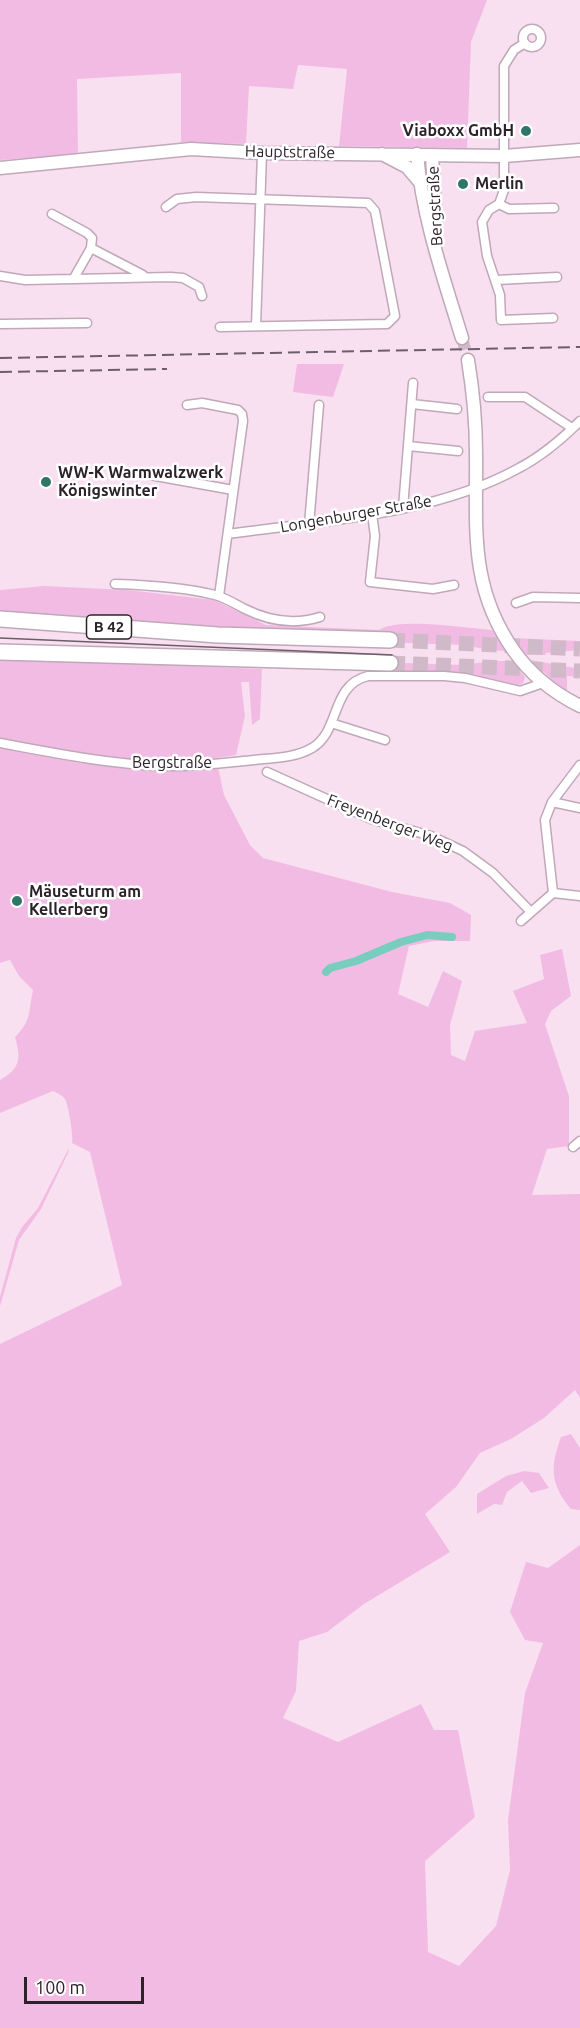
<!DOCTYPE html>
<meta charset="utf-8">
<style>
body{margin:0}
#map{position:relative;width:580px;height:2028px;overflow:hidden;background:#f9e0f1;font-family:Ubuntu,sans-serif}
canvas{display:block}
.scale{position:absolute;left:24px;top:1977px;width:120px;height:27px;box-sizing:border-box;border:3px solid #2c232a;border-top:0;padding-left:8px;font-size:18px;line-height:21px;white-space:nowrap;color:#2c232a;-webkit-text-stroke:4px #fff;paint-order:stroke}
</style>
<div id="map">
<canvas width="580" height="2028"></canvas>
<div class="scale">100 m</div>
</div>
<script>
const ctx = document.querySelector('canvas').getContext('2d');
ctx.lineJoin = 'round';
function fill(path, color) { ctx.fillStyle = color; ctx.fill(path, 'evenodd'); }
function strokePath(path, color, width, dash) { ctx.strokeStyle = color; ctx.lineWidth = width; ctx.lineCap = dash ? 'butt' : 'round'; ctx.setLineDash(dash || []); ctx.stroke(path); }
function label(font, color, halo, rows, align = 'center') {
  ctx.font = font + ' Ubuntu,sans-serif'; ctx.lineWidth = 5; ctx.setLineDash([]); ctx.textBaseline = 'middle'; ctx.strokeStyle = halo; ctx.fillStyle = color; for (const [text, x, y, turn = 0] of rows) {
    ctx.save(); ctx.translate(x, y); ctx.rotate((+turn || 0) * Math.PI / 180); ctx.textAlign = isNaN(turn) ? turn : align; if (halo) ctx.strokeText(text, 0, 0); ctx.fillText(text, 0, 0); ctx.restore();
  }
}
fill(new Path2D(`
 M0 0H487L471 42 467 148 339 146 347 69 298 65 293 89 249 86 246 144 181 142V73L77 79 78 154 0 160Z
 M297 364H344L333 397 293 392Z
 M44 586 128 590 214 600 266 625 379 630C398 617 467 628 492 630L505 651 489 650 464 645 406 643 390 634 272 630 0 611V590Z
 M513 638 580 641V650L546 653 545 655H526Z
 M0 658 262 669 260 719 252 725 249 682H241L245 716 236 755 182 763 126 760 0 740Z
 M531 660 580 669V677L567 676V691L552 680Z
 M490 661H512L525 677 523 683 516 686 471 675 386 670 405 663 464 665Z
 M0 748 109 766 190 770 218 767 224 795 250 845 263 858 392 892 450 903 471 915 470 941H434L409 946 398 994 428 1007 443 971 462 981 450 1025 451 1055 465 1061 475 1031 527 1023 513 991 544 979 540 955 562 949 571 996 551 1011 545 1024 569 1096V1146L547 1149 532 1195 580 1194V1398L575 1390 544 1418 511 1439 480 1453 456 1487 425 1514 450 1552 364 1604 327 1632 299 1641 296 1691 283 1718 338 1742 421 1704 434 1730H458L475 1817 425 1861 428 1952 459 1966 496 1926 510 1870 508 1820 525 1693 543 1643 525 1640 510 1612 526 1562 548 1568 580 1545V2028H0V1344L122 1285 90 1152 72 1143C74 1139 68 1103 65 1099 62 1095 57 1093 53 1091L0 1113V1080C21 1068 21 1058 15 1037 32 1020 28 1013 33 990L19 976 10 960 0 963Z
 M69 1148 68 1153 41 1209 19 1240 0 1306V1297L16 1238 22 1227 38 1208Z
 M571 1434 580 1448V1510L571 1509C550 1484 550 1467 561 1437Z
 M524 1471 539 1473 549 1488 531 1493 522 1481 507 1492 502 1505 494 1504 477 1514V1494L506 1476Z`), '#f2bbe3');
strokePath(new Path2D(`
 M326 972 330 968 356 961 401 942 427 935 452 937`), '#77cdbe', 8);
strokePath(new Path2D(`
 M462 338 468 360`), '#d0bac9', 12, [12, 6]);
strokePath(new Path2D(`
 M390 640 580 649
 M390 663 580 671`), '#d0bac9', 15, [15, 8]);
const street = new Path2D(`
 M523 38a9 9 0 1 1 18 0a9 9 0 1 1-18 0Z
 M525 43 514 50 504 66V190L499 204 489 210 482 222 487 256 500 295 501 320 553 318
 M499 204 509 209 554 208
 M166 207 177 199 196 197 368 203 375 211 395 316 387 324 220 327
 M52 214 87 233 92 238 91 248
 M0 276 25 280 171 277 183 278 199 287 202 296
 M74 278 91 248 143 275
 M496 280 557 277
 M0 324 87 323
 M256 326 262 153
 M488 397H525L572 428
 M412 404 457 409
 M187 405 202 403 238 410 242 414 243 421 219 596
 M408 446 458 451
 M139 473 233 490
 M403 508 413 383
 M372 514 375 536 370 582 433 589 454 585
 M309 525 319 405
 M228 534C321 521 435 515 519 468 542 456 562 439 580 421
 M115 584C149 585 183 587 215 595 226 598 235 604 245 609 269 621 294 625 320 617
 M516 603 533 597 580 598
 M331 723 385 740
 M0 743C54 753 108 764 163 766 194 767 224 763 254 760 274 758 295 758 312 748 341 731 330 685 368 676H444L465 678 520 691 543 683
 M267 772 371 819 431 836 463 851 493 873 531 912
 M552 802 580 808
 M553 893 545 820 552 802 580 765
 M553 893 580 896
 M521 921 553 893
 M573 1147 580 1141`);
const secondary = new Path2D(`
 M382 154 407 167 419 181
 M417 154C422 217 444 279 462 338
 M432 155 436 226
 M0 168 191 149 262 153 504 156 580 150
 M468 360C473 391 476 421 476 452 477 526 468 586 514 651 531 675 554 693 580 706`);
const highway = new Path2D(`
 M0 619 218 635 390 640
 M0 652 390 663`);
strokePath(street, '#bfa8b8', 11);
strokePath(secondary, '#bfa8b8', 15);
strokePath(highway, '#bfa8b8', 18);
strokePath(street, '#fff', 8);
strokePath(secondary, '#fff', 12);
strokePath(highway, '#fff', 15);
strokePath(new Path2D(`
 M0 638 392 655`), '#6c5e68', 1.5);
strokePath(new Path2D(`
 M0 358 580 347
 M0 372 167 369`), '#6c5e68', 2, [12, 6]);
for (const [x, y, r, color] of [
 [526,131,6,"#30756a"],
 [463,184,6,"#30756a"],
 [46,482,6,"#30756a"],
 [17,901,6,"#30756a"]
]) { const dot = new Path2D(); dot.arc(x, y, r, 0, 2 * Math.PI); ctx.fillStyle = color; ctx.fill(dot); strokePath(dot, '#fff', 2); }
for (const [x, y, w] of [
 [109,627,45]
]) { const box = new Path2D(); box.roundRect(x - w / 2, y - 12, w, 24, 4.5); ctx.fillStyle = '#fff'; ctx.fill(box); strokePath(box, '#2c232a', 1.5); }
label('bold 15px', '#2c232a', null, [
 ["B 42",109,627]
]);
label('bold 16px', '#2c232a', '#fff', [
 ["Viaboxx GmbH",514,131,"right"],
 ["Merlin",475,184],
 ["WW-K Warmwalzwerk",58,473],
 ["Königswinter",58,491],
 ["Mäuseturm am",29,892],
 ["Kellerberg",29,910]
], 'left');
label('16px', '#2c232a', '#fff', [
 ["Hauptstraße",290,152,1],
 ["Bergstraße",435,206,-93],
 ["Longenburger Straße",356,514,-10],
 ["Bergstraße",172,763],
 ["Freyenberger Weg",390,823,21]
]);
</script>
